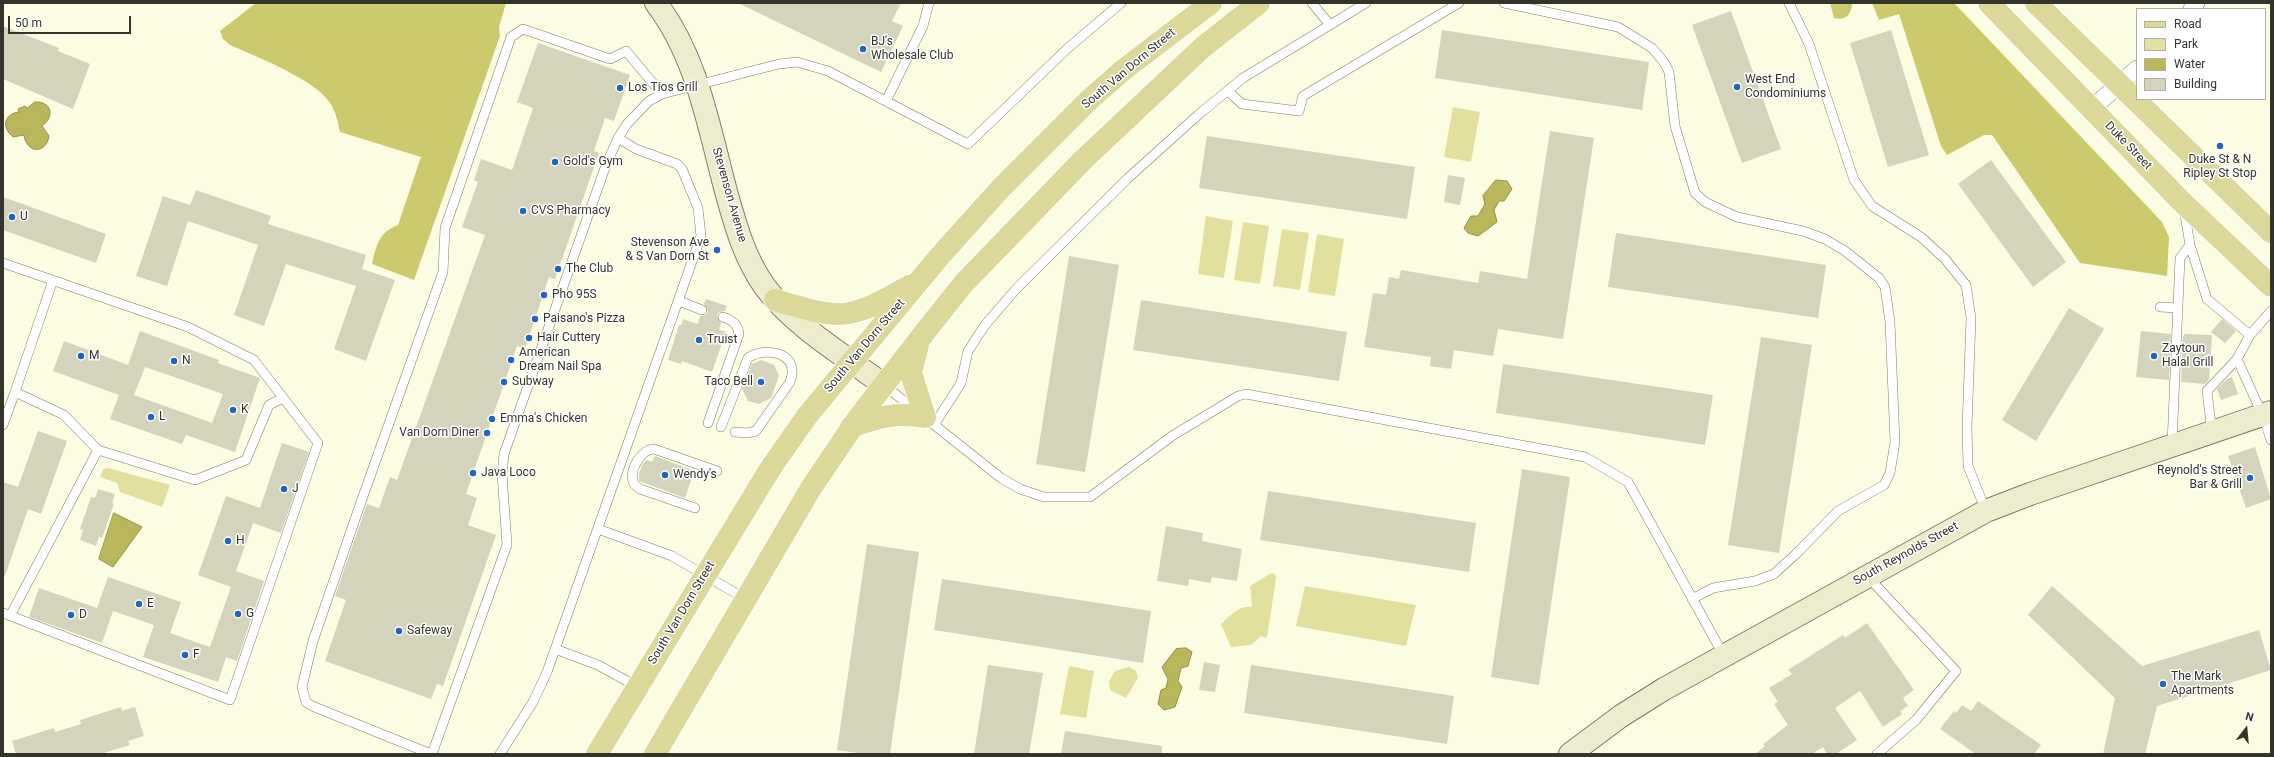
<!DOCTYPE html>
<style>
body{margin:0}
#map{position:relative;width:2274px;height:757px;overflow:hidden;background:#fcfce3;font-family:Roboto,sans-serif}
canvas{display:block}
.frame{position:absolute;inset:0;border:4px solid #34342a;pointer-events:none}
.legend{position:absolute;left:2136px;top:8px;width:130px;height:92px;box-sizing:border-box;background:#fff;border:1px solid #aeaeaa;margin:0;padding:5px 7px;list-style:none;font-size:12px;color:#34342a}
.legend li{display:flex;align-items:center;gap:8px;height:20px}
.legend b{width:20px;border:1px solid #aeaeaa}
.north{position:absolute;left:2226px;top:709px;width:40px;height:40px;-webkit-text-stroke:3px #fff;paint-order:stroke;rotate:16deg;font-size:11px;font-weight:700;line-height:16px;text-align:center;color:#34342a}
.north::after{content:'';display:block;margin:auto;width:14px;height:18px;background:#34342a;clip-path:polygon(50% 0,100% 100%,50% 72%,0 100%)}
.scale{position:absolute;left:8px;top:16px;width:123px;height:18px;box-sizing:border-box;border:2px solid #34342a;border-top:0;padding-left:5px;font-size:12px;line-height:14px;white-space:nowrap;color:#34342a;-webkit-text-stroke:3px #fff;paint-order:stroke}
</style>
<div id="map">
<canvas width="2274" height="757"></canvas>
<div class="frame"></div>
<ul class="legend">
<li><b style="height:5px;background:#dbd89a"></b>Road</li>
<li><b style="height:11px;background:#e2e09f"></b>Park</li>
<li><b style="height:11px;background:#bab65a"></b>Water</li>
<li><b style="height:11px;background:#d4d4bc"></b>Building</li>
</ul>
<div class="north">N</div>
<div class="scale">50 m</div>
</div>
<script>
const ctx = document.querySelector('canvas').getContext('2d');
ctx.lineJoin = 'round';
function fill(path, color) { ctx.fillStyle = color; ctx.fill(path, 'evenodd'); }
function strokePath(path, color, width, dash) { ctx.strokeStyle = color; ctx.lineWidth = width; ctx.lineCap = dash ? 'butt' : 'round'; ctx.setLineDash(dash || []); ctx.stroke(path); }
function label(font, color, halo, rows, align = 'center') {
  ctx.font = font + ' Roboto,sans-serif'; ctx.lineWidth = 3; ctx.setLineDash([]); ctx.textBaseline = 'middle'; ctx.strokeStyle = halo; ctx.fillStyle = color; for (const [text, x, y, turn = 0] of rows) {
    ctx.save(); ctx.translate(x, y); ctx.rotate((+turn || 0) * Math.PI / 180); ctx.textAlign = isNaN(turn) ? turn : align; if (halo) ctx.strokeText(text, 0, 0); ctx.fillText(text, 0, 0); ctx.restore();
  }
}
fill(new Path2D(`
 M1453 107 1480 112 1471 162 1444 157Z
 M1206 216 1233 221 1224 278 1198 274Z
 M1243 222 1269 226 1260 284 1234 280Z
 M1282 229 1309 233 1300 290 1273 286Z
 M1317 234 1344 239 1335 296 1308 292Z
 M108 468 170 485 162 507 120 492 117 483 100 477 103 469Z
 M1271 573 1275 574 1276 578 1267 638 1261 636 1251 645 1231 647 1221 624C1231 615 1239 605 1252 607L1250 586Z
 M1305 586 1416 605 1406 646 1296 626Z
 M1069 666 1094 671 1086 718 1060 714Z
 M1129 667 1136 671 1138 678 1126 698 1110 690 1109 681 1115 671Z`), '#e2e09f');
fill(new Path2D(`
 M256 3H506L499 27 500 36 414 280 372 264C376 246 379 232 398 225L421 157 340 132C338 122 336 112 330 103 316 80 255 56 230 45L223 39 220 31Z
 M1830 3H1852C1852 15 1845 21 1834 18Z
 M1872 3H1954L2162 222 2169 237 2167 276 2080 263 1992 135H1984L1947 155 1941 146 1899 14 1879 20Z`), '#cdc96d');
const water = new Path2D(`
 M35 102C52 101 55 117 42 126L49 136C46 155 26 153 24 135L13 137C1 127 4 114 19 112L18 109 25 106 27 108Z
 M1496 180 1507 181 1512 189 1504 201H1499L1494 210 1497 222 1478 236 1468 233 1464 228 1471 216H1478L1485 204 1483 196Z
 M114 513 142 527 113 567 99 559Z
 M1186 648 1192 652 1188 666 1181 668 1178 681 1182 687 1175 707 1164 710 1158 704 1161 690 1166 688 1168 679 1162 667 1176 649Z`);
fill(water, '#bab65a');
strokePath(water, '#928f4c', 1);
fill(new Path2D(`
 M738 3H901L892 21 903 26 881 72Z
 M1731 11 1781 149 1742 163 1692 25Z
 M3 26 59 48 58 51 90 64 73 109 3 79Z
 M1442 30 1649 62 1642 110 1435 78Z
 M1891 30 1929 155 1888 167 1850 43Z
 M538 43 630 75 614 121 605 118 594 151 599 153 555 279 549 277 525 349 517 346 466 494 477 498 468 525 496 535 443 686 437 684 431 699 325 661 346 600 335 596 367 504 379 508 390 477 397 480 485 235 462 227 478 182 474 180 481 159 512 170 533 108 517 102Z
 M1550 131 1594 138 1563 339 1498 329 1493 356 1454 350 1451 369 1430 366 1431 357 1364 347 1373 293 1386 295 1389 277 1399 279 1401 270 1478 283 1480 271 1527 279Z
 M1207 136 1415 167 1407 219 1199 188Z
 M1991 160 2066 262 2033 287 1958 184Z
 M1448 175 1465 178 1460 205 1444 202Z
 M196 190 271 216 268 224 366 255 362 269 395 280 366 361 334 349 356 286 286 264 264 326 234 315 258 245 188 221 167 286 136 276 163 196 190 205Z
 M3 197 106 234 96 263 3 230Z
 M1616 233 1826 265 1818 318 1608 287Z
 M1069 256 1119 265 1085 472 1036 464Z
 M706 299 727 306 725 311 719 312 717 315 721 323 719 330 726 332 712 372 682 361 681 364 668 360 679 325H681L683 319 698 324 700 316 705 315 708 312 704 304Z
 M1141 300 1347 332 1339 381 1133 350Z
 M2069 308 2104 329 2036 441 2002 420Z
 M2222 319 2236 331 2225 343 2211 332Z
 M140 331 219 360 218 363 260 378 235 452 186 435 182 444 110 419 119 395 53 371 64 341 128 365ZM145 367 223 394 212 423 134 395Z
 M2141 331 2171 334 2169 380 2136 377Z
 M2185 334 2212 335 2209 380 2205 384 2181 382 2183 336Z
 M1761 337 1812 345 1779 553 1728 545Z
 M761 360 774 365 779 376 771 398 759 404 748 401 742 389 752 364Z
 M1503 364 1713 395 1705 445 1496 413Z
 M2232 377 2238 394 2221 400 2217 389 2227 379Z
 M38 431 67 441 41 514 28 509 5 576 3 575V482L18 487Z
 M282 443 309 452 281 533 253 523 236 571 264 581 237 661 226 657 218 682 143 657 154 625 113 611 102 643 29 617 39 588 97 608 108 577 181 602 170 633 210 647 231 587 198 575 226 496 260 508Z
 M2255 447 2271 499 2246 508 2228 456Z
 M655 456 694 471 685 498 639 481V474L642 465 646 460 652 462Z
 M1522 469 1570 477 1539 685 1491 677Z
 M98 489 115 494 112 503 114 504 102 538 99 537 96 546 80 540 83 530 80 529 91 497 95 498Z
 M1268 491 1476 523 1469 572 1260 540Z
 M1166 526 1203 533 1202 541 1242 549 1237 581 1212 577 1210 583 1189 579 1188 586 1157 581Z
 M867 544 919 552 890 754H865L837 750Z
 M942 579 1151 611 1143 663 934 630Z
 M2052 586 2142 666 2259 630 2271 670 2157 706 2145 754H2103L2115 698 2028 615Z
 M1867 623 1914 690 1903 698 1908 706 1900 711 1902 714 1883 727 1860 691 1835 708 1857 740 1836 754H1827L1823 747 1812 754H1755L1765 746 1763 744 1788 725 1774 704 1778 702 1769 688 1792 674 1788 670 1843 635 1845 638Z
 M1204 662 1220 665 1215 692 1199 690Z
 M988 665 1043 673 1029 754H974Z
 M1251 665 1454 696 1447 744 1244 713Z
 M1978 701 2041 745 2034 754H1976L1940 729 1954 711 1956 713 1962 705 1971 711Z
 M121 707 122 711 135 707 144 736 128 741 130 745 100 754H16L12 741 54 728 55 732 81 724 80 720Z
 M1065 731 1162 746V754H1061Z`), '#d4d4bc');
const lane = new Path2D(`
 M1312 3 1330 25
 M1504 3 1618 27 1652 48 1664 62 1669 72 1675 126 1695 193 1705 202 1737 217 1803 231 1825 239 1845 251 1879 278 1885 287 1890 322 1895 442 1890 473 1884 485 1838 511 1796 554 1774 574 1755 581 1713 588 1692 599
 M1789 3 1809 44 1854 180 1872 206 1921 237 1945 259 1966 285 1971 318 1967 427 1968 466 1986 511
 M1228 91 1242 104 1299 111 1303 96 1459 3
 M886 101 923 26 929 3
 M2190 245 2207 299 2250 335
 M3 263 188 327 254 360 318 443 230 700 3 613
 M53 280 15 392 64 415 98 450 195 480 246 460 269 405 283 398
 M679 301 702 310
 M2160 307 2178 308
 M2271 311 2250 335 2237 359 2263 416 2271 440
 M884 385 1001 478 1020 489 1044 497H1090L1172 436 1238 396 1246 394 1585 457 1628 482 1724 656
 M708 423 739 334C738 324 732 320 723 317
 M3 425 15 392
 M934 425 961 383 968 351 985 325 1017 288 1127 179 1198 115 1243 78 1366 3
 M721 427 748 358C768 345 801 354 790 382L756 431 747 433 735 432
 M2212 433 2207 391 2237 359
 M2172 444 2180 258 2190 245 2184 209
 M695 508 640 489 634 484C628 471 641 449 654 449L717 471
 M598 529 672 556 744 598
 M1868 577 1956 671 1916 720 1877 754
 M10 616 98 450
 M555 649 598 665 636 686
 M431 754 312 706 306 702 302 687 313 641 361 502 443 272 445 228 511 37 523 29 610 59 626 51 662 94
 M432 754 507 545 502 474 504 454 606 165 618 138 627 124 649 101 662 94 779 64 797 62 828 71 968 144 1068 48 1121 3
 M500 754 533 702 547 672 701 236 698 208 682 169 677 164 636 149 618 138`);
const street = new Path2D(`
 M2192 9 2196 3
 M2091 109 2137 69`);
const secondary = new Path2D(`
 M656 3C698 58 709 129 727 195 736 227 745 259 765 287 794 326 845 356 884 385
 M1570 754 1621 716 1664 689 1986 511 2030 494 2271 412`);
const primary = new Path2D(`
 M1989 3 2182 202 2271 286
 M2036 3 2271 232
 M775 300C842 320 848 321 909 286
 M851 427C879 417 895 412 925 417L911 373 918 345
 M597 754 770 469 807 416 939 257 1001 188 1088 101 1122 71 1211 3
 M655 754 811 488 859 417 932 323 964 283 1083 160 1203 47 1259 3`);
strokePath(lane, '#7c7b65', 10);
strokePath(street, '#7c7b65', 18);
strokePath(secondary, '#7c7b65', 24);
strokePath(primary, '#fff', 24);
strokePath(lane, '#fff', 9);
strokePath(street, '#fff', 17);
strokePath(secondary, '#edeccc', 22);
strokePath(primary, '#dbd89a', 22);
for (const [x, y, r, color] of [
 [863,49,4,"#2665b6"],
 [1737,87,4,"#2665b6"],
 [620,88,4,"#2665b6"],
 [2220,146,4,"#2665b6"],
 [555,162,4,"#2665b6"],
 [523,211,4,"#2665b6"],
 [12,217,4,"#2665b6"],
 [717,250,4,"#2665b6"],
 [558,269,4,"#2665b6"],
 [544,295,4,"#2665b6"],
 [535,319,4,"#2665b6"],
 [529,338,4,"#2665b6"],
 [699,340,4,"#2665b6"],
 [81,356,4,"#2665b6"],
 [2154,356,4,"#2665b6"],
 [511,360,4,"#2665b6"],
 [174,361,4,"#2665b6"],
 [504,382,4,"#2665b6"],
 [761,382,4,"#2665b6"],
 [233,410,4,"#2665b6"],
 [151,417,4,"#2665b6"],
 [492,419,4,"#2665b6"],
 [487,433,4,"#2665b6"],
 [473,473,4,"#2665b6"],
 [665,475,4,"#2665b6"],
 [2250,478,4,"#2665b6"],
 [284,489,4,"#2665b6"],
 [228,541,4,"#2665b6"],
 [139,604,4,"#2665b6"],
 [238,614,4,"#2665b6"],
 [71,615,4,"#2665b6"],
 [399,631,4,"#2665b6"],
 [185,655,4,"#2665b6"],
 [2163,684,4,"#2665b6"]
]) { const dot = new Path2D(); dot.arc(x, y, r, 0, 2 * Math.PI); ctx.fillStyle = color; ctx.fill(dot); strokePath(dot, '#fff', 1.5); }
label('12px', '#34342a', '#fff', [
 ["BJ's",871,42],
 ["Wholesale Club",871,56],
 ["West End",1745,80],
 ["Condominiums",1745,94],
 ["Los Tios Grill",628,88],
 ["Duke St & N",2220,160,"center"],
 ["Ripley St Stop",2220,174,"center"],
 ["Gold's Gym",563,162],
 ["CVS Pharmacy",531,211],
 ["U",20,217],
 ["Stevenson Ave",709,243,"right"],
 ["& S Van Dorn St",709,257,"right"],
 ["The Club",566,269],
 ["Pho 95S",552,295],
 ["Paisano's Pizza",543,319],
 ["Hair Cuttery",537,338],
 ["Truist",707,340],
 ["Zaytoun",2162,349],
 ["Halal Grill",2162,363],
 ["American",519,353],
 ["Dream Nail Spa",519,367],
 ["M",89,356],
 ["N",182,361],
 ["Subway",512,382],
 ["Taco Bell",753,382,"right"],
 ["K",241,410],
 ["L",159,417],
 ["Emma's Chicken",500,419],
 ["Van Dorn Diner",479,433,"right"],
 ["Reynold's Street",2242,471,"right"],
 ["Bar & Grill",2242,485,"right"],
 ["Java Loco",481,473],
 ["Wendy's",673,475],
 ["J",292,489],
 ["H",236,541],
 ["E",147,604],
 ["G",246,614],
 ["D",79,615],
 ["Safeway",407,631],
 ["F",193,655],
 ["The Mark",2171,677],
 ["Apartments",2171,691]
], 'left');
label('12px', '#34342a', '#fff', [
 ["South Van Dorn Street",1129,69,-40],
 ["Duke Street",2128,146,46],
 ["Stevenson Avenue",729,195,74],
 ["South Van Dorn Street",865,346,-50],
 ["South Reynolds Street",1906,554,-29],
 ["South Van Dorn Street",682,613,-59]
]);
</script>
